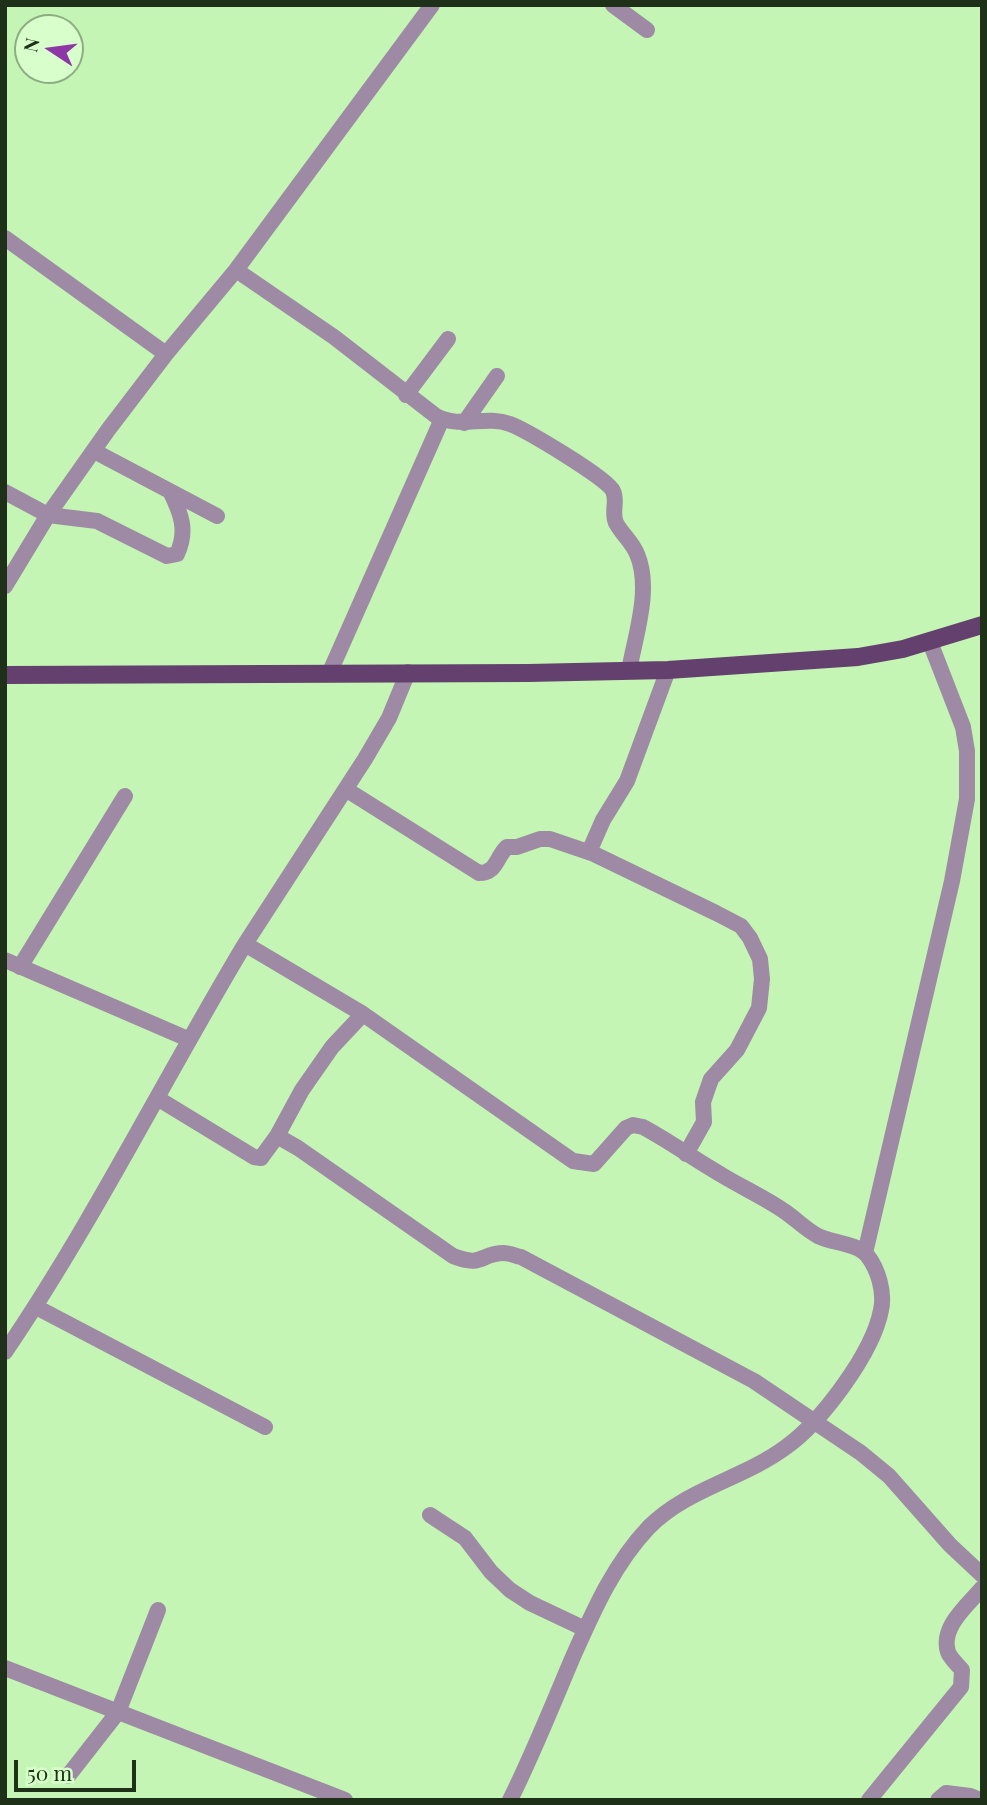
<!DOCTYPE html>
<style>
body{margin:0}
#map{position:relative;width:987px;height:1805px;overflow:hidden;background:#c4f5b4;font-family:"Playfair Display",serif}
canvas{display:block}
.frame{position:absolute;inset:0;border:7px solid #1e3017;pointer-events:none}
.north{position:absolute;left:14px;top:14px;width:70px;height:70px;box-sizing:border-box;background:#d8ffcb;border:2px solid #8eac83;border-radius:50%;rotate:283deg;font-size:19px;font-weight:700;line-height:28px;text-align:center;color:#1e3017}
.north::after{content:'';display:block;margin:auto;width:24px;height:32px;background:#8c37a5;clip-path:polygon(50% 0,100% 100%,50% 72%,0 100%)}
.scale{position:absolute;left:14px;top:1760px;width:122px;height:32px;box-sizing:border-box;border:4px solid #1e3017;border-top:0;padding-left:9px;font-size:21px;line-height:24px;white-space:nowrap;color:#1e3017;-webkit-text-stroke:5px #d8ffcb;paint-order:stroke}
</style>
<div id="map">
<canvas width="987" height="1805"></canvas>
<div class="frame"></div>
<div class="north">N</div>
<div class="scale">50 m</div>
</div>
<script>
const ctx = document.querySelector('canvas').getContext('2d');
ctx.lineJoin = 'round';
function strokePath(path, color, width, dash) { ctx.strokeStyle = color; ctx.lineWidth = width; ctx.lineCap = dash ? 'butt' : 'round'; ctx.setLineDash(dash || []); ctx.stroke(path); }
strokePath(new Path2D(`
 M613 5 647 30
 M5 238 166 354
 M236 270 334 337 436 416C460 429 485 415 510 424 526 430 607 478 613 491 618 501 611 512 616 523 622 534 632 542 637 554 652 589 635 636 629 671
 M406 395 448 339
 M464 423 497 376
 M94 451 217 516
 M5 492 48 515 97 521 167 556 177 554C188 531 181 513 170 491
 M5 586 48 515 108 430 166 354 236 270 432 5
 M329 674 442 419
 M347 790 479 873C497 873 496 857 507 847H517L540 839H550L594 854 716 913 741 926 750 938 760 959 762 979 759 1008 737 1050 711 1079 703 1102 704 1122 686 1154
 M589 852 603 820 627 781 668 670
 M245 944 365 759 389 718 408 672
 M5 960 188 1039
 M20 967 125 796
 M363 1014 332 1047 302 1090 277 1136 298 1148 453 1256C484 1268 480 1253 504 1253 509 1253 516 1256 521 1257L754 1381 861 1453 889 1476 950 1545 982 1575
 M157 1098 254 1157 261 1158 277 1136
 M865 1253 952 881 967 799V751L963 727 930 642
 M36 1307 265 1427
 M5 1352C94 1221 164 1079 245 944L363 1014 573 1161 594 1164 626 1128 633 1125 643 1127C669 1141 694 1159 720 1174 741 1187 764 1197 784 1211 796 1219 805 1229 818 1236 832 1243 856 1243 867 1255 878 1269 885 1292 881 1310 873 1353 821 1422 786 1447 743 1479 688 1488 649 1527 613 1565 593 1612 572 1659 552 1706 533 1754 510 1800
 M430 1515 465 1538 491 1572 510 1590 530 1603 585 1629
 M5 1668 345 1800
 M68 1776 118 1712 158 1610
 M869 1800 961 1687 962 1670C958 1665 950 1658 948 1652 940 1627 968 1605 982 1588
 M938 1800 946 1793 970 1796 980 1800`), '#9e8aa4', 16);
strokePath(new Path2D(`
 M5 675 528 673 668 670 858 657 903 649 982 625`), '#63406e', 18);
</script>
